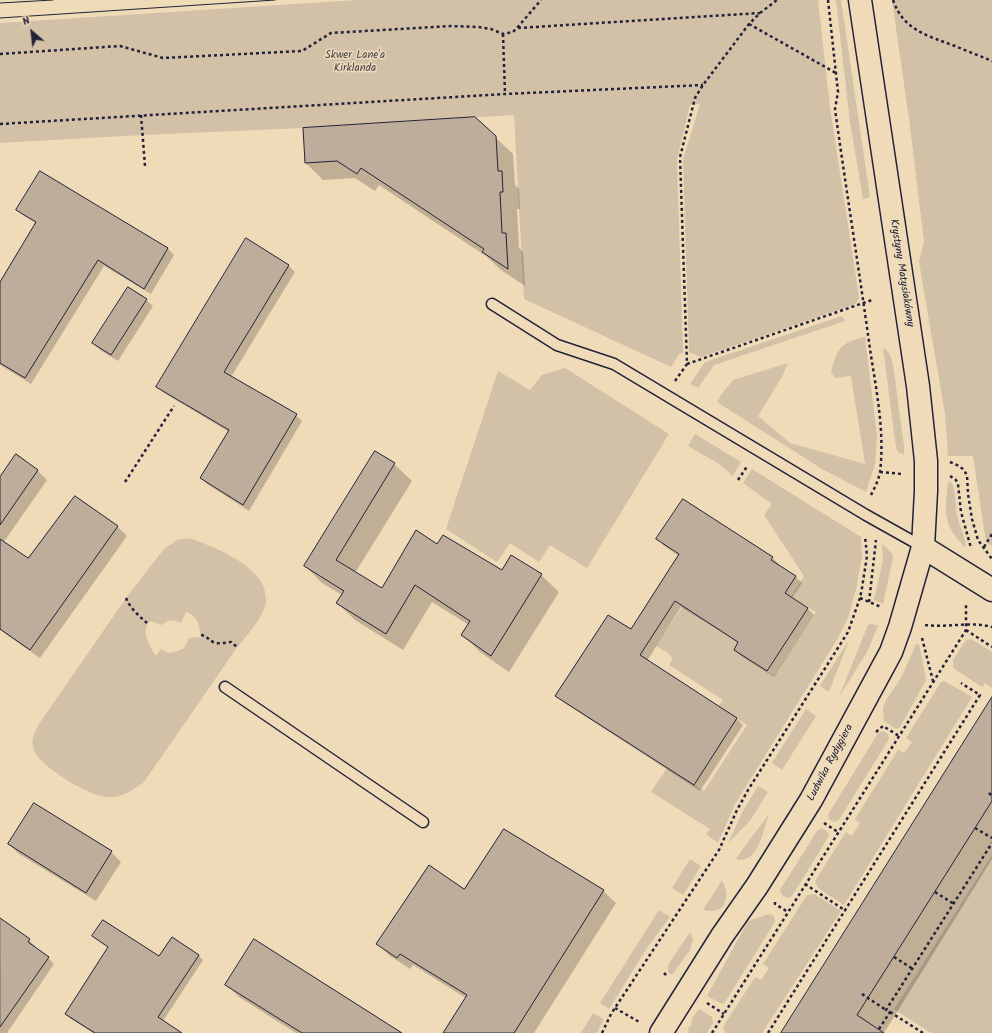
<!DOCTYPE html>
<meta charset="utf-8">
<style>
body{margin:0}
#map{position:relative;width:992px;height:1033px;overflow:hidden;background:#f0dbb9;font-family:Kalam,sans-serif}
canvas{display:block}
.north{position:absolute;left:12px;top:12px;width:40px;height:40px;-webkit-text-stroke:3px #f0dbb9;paint-order:stroke;rotate:332deg;font-size:11px;font-weight:700;line-height:16px;text-align:center;color:#22223b}
.north::after{content:'';display:block;margin:auto;width:14px;height:18px;background:#22223b;clip-path:polygon(50% 0,100% 100%,50% 72%,0 100%)}
</style>
<div id="map">
<canvas width="992" height="1033"></canvas>
<div class="north">N</div>
</div>
<script>
const ctx = document.querySelector('canvas').getContext('2d');
ctx.lineJoin = 'round';
function fill(path, color) { ctx.fillStyle = color; ctx.fill(path, 'evenodd'); }
function strokePath(path, color, width, dash) { ctx.strokeStyle = color; ctx.lineWidth = width; ctx.lineCap = dash ? 'butt' : 'round'; ctx.setLineDash(dash || []); ctx.stroke(path); }
function label(font, color, halo, rows, align = 'center') {
  ctx.font = font + ' Kalam,sans-serif'; ctx.lineWidth = 3; ctx.setLineDash([]); ctx.textBaseline = 'middle'; ctx.strokeStyle = halo; ctx.fillStyle = color; for (const [text, x, y, turn = 0] of rows) {
    ctx.save(); ctx.translate(x, y); ctx.rotate((+turn || 0) * Math.PI / 180); ctx.textAlign = isNaN(turn) ? turn : align; if (halo) ctx.strokeText(text, 0, 0); ctx.fillText(text, 0, 0); ctx.restore();
  }
}
fill(new Path2D(`
 M357 0H818L830 108 859 297 856 304 701 357 689 352 683 160 700 104 690 105 677 160 683 353 679 354 671 367 524 299 514 115 303 128 143 135 0 143V23Z
 M836 0H841L870 197 863 199 850 122Z
 M892 0H992V546L986 542 973 456H948L945 414 919 262 924 241 909 119Z
 M842 316 845 321 714 365 698 388 690 384 705 362Z
 M865 337 877 436 875 464 866 492 822 469 717 402 721 395 733 380 788 363 782 377 758 416 790 443 865 464 851 376 835 378 831 372C838 348 839 343 865 337Z
 M883 347 889 353 893 364 904 446V454L899 453 896 448Z
 M565 368 669 434 587 568 550 545 539 562 510 543 497 562 446 529 498 371 530 390 542 375Z
 M695 434 741 462 733 476 719 464 688 446Z
 M752 469 861 537 862 557 856 589 848 618 838 638 735 804 718 843 706 834 710 829 651 792 667 768 704 791 747 725 718 706 723 700 669 665 673 659 668 653 656 646 683 606 739 642 734 650 774 676 816 612 791 597 804 576 764 515 772 504 743 483Z
 M948 482 952 483C956 493 955 504 957 515 959 525 964 535 966 545L965 547C942 524 945 513 948 482Z
 M190 538C215 548 253 561 264 588 265 592 267 602 265 606 259 624 242 640 231 656 202 698 173 741 143 783 131 791 122 798 107 797 89 796 40 767 34 750 30 740 35 732 39 724L126 598 164 549 177 540ZM186 612C201 618 197 625 202 637L189 638 184 648 175 652 168 653 161 649 156 656C150 647 140 631 150 621L162 625C168 619 173 619 181 623Z
 M882 544 892 553 893 557 883 604 874 600 883 560Z
 M872 624 878 626 867 652 839 697 868 625Z
 M971 639 992 652V688L985 683 982 687 956 670 953 667V660L966 640Z
 M849 640 829 692 820 686Z
 M916 644H919L926 678 925 682 900 727 896 729 884 721 883 708 885 702 902 676Z
 M944 681 972 697 844 905 818 888 815 881 846 832 852 836 860 823 855 819 898 750 904 753 912 742 906 738 941 682Z
 M806 709 816 716 782 770 772 763Z
 M883 731 888 734 889 739 839 820 834 822 829 819 828 815 878 733Z
 M758 786 768 792 750 821 728 843 743 811Z
 M769 814C764 829 757 866 736 859 746 843 758 830 769 814Z
 M822 828 828 832 829 836 792 896 787 898 782 895 780 890 817 831Z
 M992 855V1033H931L894 1009Z
 M690 859 701 866 683 895 672 888Z
 M722 880C731 898 726 915 703 910Z
 M814 894 841 911 762 1033H725L723 1027 755 977 761 980 769 968 763 964 807 895Z
 M659 910 670 917 647 948 609 1009 600 1003Z
 M769 914 774 916 775 922 725 1002 722 1004 707 996 748 921Z
 M690 932 693 939 690 950 672 975 668 972V965Z
 M699 1009 712 1017 713 1023 707 1033H689L688 1028 691 1026 692 1018Z
 M593 1013 603 1019 602 1023 597 1033H581Z`), '#d2c0a7');
fill(new Path2D(`
 M495 137 513 154 515 185 519 189 520 209H517L519 248 523 252 525 286 501 270 486 256 379 185 375 191 355 178 323 180 306 163Z
 M40 172 168 249 174 255 151 294 104 266 31 384 0 365V284L37 224 24 216 17 210Z
 M288 265 295 272 231 377 296 415 302 421 249 511 207 484 201 478 229 432 164 393 157 387Z
 M146 300 153 306 118 361 100 350 93 343Z
 M375 452 394 464 412 481 355 573 382 590 438 545 502 572 541 575 559 592 509 672 480 652 463 635 469 625 432 602 403 650 355 620 337 603 342 595 322 583 305 566Z
 M16 456 38 471 47 480 3 543 28 560 75 497 118 527 127 536 40 658 0 630V479Z
 M658 539 772 558 779 564 778 565 796 577 802 583 792 598 807 608 814 615 774 677 741 656 735 650 739 643 681 607 647 661 736 718 743 725 700 791 563 702 557 696 631 631 679 556 664 546Z
 M992 703V859L884 1033H782Z
 M504 830 603 891 616 903 534 1033H445L466 998 413 965 410 969 390 956 378 944 465 891Z
 M9 844 111 852 121 862 96 901 19 854Z
 M0 920 29 940 35 946 34 948 48 958 54 964 7 1033H0Z
 M93 936 159 957 198 955 203 960 163 1021 181 1033H93L71 1019 66 1014 109 948Z
 M227 985 400 1033H296L239 997Z`), '#0003');
const building = new Path2D(`
 M475 117 496 136 498 171H502L503 192H500L502 233H506L508 269 482 252 484 249 361 168 357 174 337 161 305 163 303 128Z
 M40 171 168 248 144 289 98 260 25 378 0 363V282L36 222 16 210Z
 M246 238 289 265 224 372 297 414 243 505 200 478 229 430 156 387Z
 M128 287 147 299 111 355 92 343Z
 M375 451 395 463 336 560 382 588 416 530 437 544 443 535 502 570 511 555 542 574 491 656 461 635 470 621 415 585 386 634 336 603 344 591 304 566Z
 M16 454 38 470 0 525V477Z
 M75 496 118 526 30 650 0 629V539L28 558Z
 M683 499 773 557 771 560 796 576 785 593 808 608 767 671 734 650 738 642 675 601 640 655 737 718 694 785 555 696 608 615 631 629 679 554 656 539Z
 M992 697V801L857 1015 884 1033H781Z
 M34 803 112 851 86 893 8 844Z
 M504 829 604 890 514 1033H443L467 995 400 954 397 958 376 944 429 865 464 889Z
 M0 918 30 939 28 942 49 957 0 1027Z
 M103 920 159 956 172 937 199 955 158 1017 182 1033H95L65 1014 108 947 92 936Z
 M254 939 402 1033H302L225 985Z`);
fill(building, '#bdad9a');
strokePath(building, '#22223b', 1);
const lane = new Path2D(`
 M492 304 557 345 614 364 866 515 923 547
 M225 687 423 822`);
const secondary = new Path2D(`
 M923 547 992 590
 M661 1033 722 936 757 886 811 800 891 652 900 627 923 547 926 491V461L918 386 860 0`);
strokePath(lane, '#22223b', 13);
strokePath(secondary, '#22223b', 25);
strokePath(new Path2D(`
 M828 0 838 92 835 109C846 189 859 269 870 349 876 389 885 431 880 472 878 482 874 489 870 497
 M893 0C903 30 928 36 955 46 967 51 980 56 992 61
 M749 24 836 73
 M518 28 760 13
 M503 34 505 93
 M0 54 120 46 163 58 302 51 331 33 451 26 479 27 491 29 503 34 513 32 517 28 541 0
 M141 115 145 166
 M0 124 505 94 703 85
 M687 364 872 300
 M675 381 687 364 680 157 695 98 703 85 749 24 760 13 777 0
 M950 462 957 465 963 469 967 475 968 494 972 519 978 540 992 559
 M880 472 902 474
 M950 476 956 480 958 484 961 512 971 548
 M738 480 748 465
 M125 482 174 406
 M984 547 992 534
 M126 598C130 608 139 616 147 623
 M860 598 881 607
 M869 602 876 540
 M925 625C948 628 970 621 992 627
 M966 630 992 647
 M201 635C207 636 208 639 213 642 218 644 225 643 231 642L237 647
 M922 638 933 681
 M876 732 883 726 899 736
 M989 793 992 796
 M824 823 838 832
 M975 828 992 838
 M805 884 846 911
 M935 892 954 904
 M775 902V904L788 912
 M894 957 913 969
 M664 973 668 977
 M862 994 886 1010
 M707 1003 724 1014
 M615 1008 641 1023
 M890 1012 923 1033
 M879 1029 890 1012 886 1010 992 843
 M602 1033 611 1014 719 850 737 810 748 790 848 632 860 598 862 588 867 556 865 536
 M712 1033 966 630V605
 M768 1033 980 695 961 683`), '#22223b', 2.5, [3, 3]);
strokePath(lane, '#f0dbb9', 10);
strokePath(secondary, '#f0dbb9', 22);
strokePath(new Path2D(`
 M0 3 53 0
 M0 18 275 0`), '#22223b', 1);
label('11px', '#454251', '#f0dbb9', [
 ["Skwer Lane'a",355,56],
 ["Kirklanda",355,69]
]);
label('11px', '#22223b', '#f0dbb9', [
 ["Krystyny Matysiakówny",901,273,81],
 ["Ludwika Rydygiera",831,763,-62]
]);
</script>
